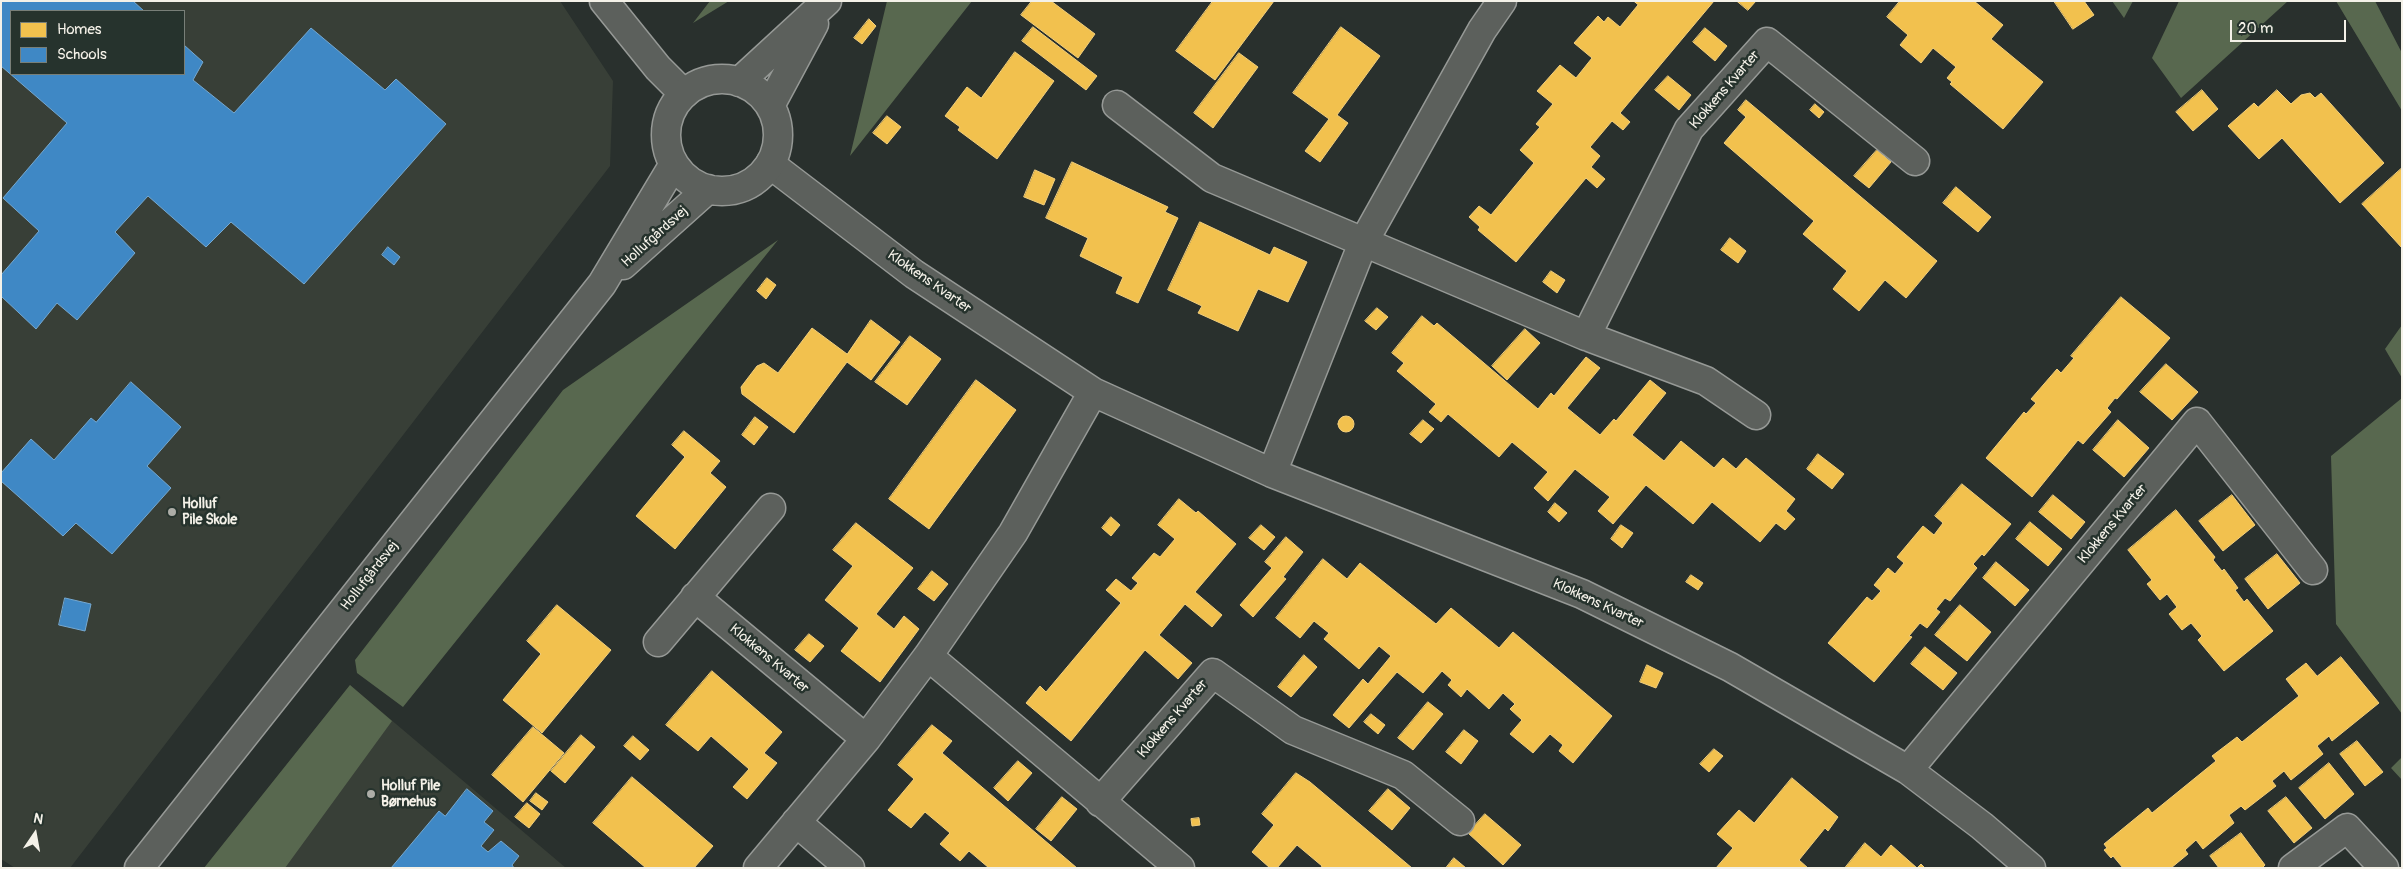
<!DOCTYPE html>
<meta charset="utf-8">
<style>
body{margin:0}
#map{position:relative;width:2403px;height:869px;overflow:hidden;background:#29302d;font-family:Pangolin,sans-serif}
canvas{display:block}
.frame{position:absolute;inset:0;border:2px solid #f4f1e8;pointer-events:none}
.legend{position:absolute;left:10px;top:10px;width:175px;height:65px;box-sizing:border-box;background:#26332d;border:1px solid #787f78;margin:0;padding:6px 9px;list-style:none;font-size:15px;color:#f4f1e8}
.legend li{display:flex;align-items:center;gap:10px;height:25px}
.legend b{width:25px;border:1px solid #787f78}
.north{position:absolute;left:10px;top:809px;width:50px;height:50px;-webkit-text-stroke:4px #26332d;paint-order:stroke;rotate:12deg;font-size:14px;font-weight:700;line-height:20px;text-align:center;color:#f4f1e8}
.north::after{content:'';display:block;margin:auto;width:18px;height:22px;background:#f4f1e8;clip-path:polygon(50% 0,100% 100%,50% 72%,0 100%)}
.scale{position:absolute;left:2230px;top:20px;width:116px;height:22px;box-sizing:border-box;border:2px solid #f4f1e8;border-top:0;padding-left:6px;font-size:15px;line-height:18px;white-space:nowrap;color:#f4f1e8;-webkit-text-stroke:4px #26332d;paint-order:stroke}
</style>
<div id="map">
<canvas width="2403" height="869"></canvas>
<div class="frame"></div>
<ul class="legend">
<li><b style="height:14px;background:#f2c14e"></b>Homes</li>
<li><b style="height:14px;background:#3f88c5"></b>Schools</li>
</ul>
<div class="north">N</div>
<div class="scale">20 m</div>
</div>
<script>
const ctx = document.querySelector('canvas').getContext('2d');
ctx.lineJoin = 'round';
function fill(path, color) { ctx.fillStyle = color; ctx.fill(path, 'evenodd'); }
function strokePath(path, color, width, dash) { ctx.strokeStyle = color; ctx.lineWidth = width; ctx.lineCap = dash ? 'butt' : 'round'; ctx.setLineDash(dash || []); ctx.stroke(path); }
function label(font, color, halo, rows, align = 'center') {
  ctx.font = font + ' Pangolin,sans-serif'; ctx.lineWidth = 5; ctx.setLineDash([]); ctx.textBaseline = 'middle'; ctx.strokeStyle = halo; ctx.fillStyle = color; for (const [text, x, y, turn = 0] of rows) {
    ctx.save(); ctx.translate(x, y); ctx.rotate((+turn || 0) * Math.PI / 180); ctx.textAlign = isNaN(turn) ? turn : align; if (halo) ctx.strokeText(text, 0, 0); ctx.fillText(text, 0, 0); ctx.restore();
  }
}
fill(new Path2D(`
 M1 1H560L613 81 610 166 70 868H15L1 859ZM11 11H184V74H11Z
 M350 685 566 868H204Z`), '#383f37');
fill(new Path2D(`
 M710 1H729L693 23Z
 M887 1H972L850 156Z
 M2112 1H2133L2124 18Z
 M2179 1H2288L2181 98 2152 58Z
 M2336 1H2375L2402 53V111Z
 M778 240 403 707 357 673 355 660 563 390Z
 M2402 325V378L2385 349Z
 M2402 398V714L2336 624 2331 456Z
 M350 685 392 721 285 868H204Z
 M2402 757V780L2391 768Z`), '#58684f');
const homes = new Path2D(`
 M1032 1H1051L1095 34 1078 58 1021 15Z
 M1213 1H1274L1215 80 1176 51Z
 M1634 1H1714L1620 113 1630 122 1623 130 1612 121 1590 147 1600 156 1591 167 1605 179 1597 188 1586 178 1516 262 1478 230 1480 227 1469 217 1479 206 1491 215 1534 163 1520 150 1540 127 1536 124 1553 104 1537 91 1560 65 1576 78 1592 58 1574 43 1598 16 1604 22 1608 17 1620 27 1638 5Z
 M1737 1H1756L1748 10Z
 M1900 1H1974L2003 25 1991 39 2043 82 2003 129 1950 84 1952 82 1947 78 1956 67 1933 48 1921 63 1900 45 1908 35 1887 17Z
 M2054 1H2084L2094 15 2073 29Z
 M869 19 876 26 862 44 854 38Z
 M1033 27 1097 76 1086 90 1022 41Z
 M1341 27 1380 56 1337 115 1348 123 1320 162 1305 151 1329 119 1293 93Z
 M1705 28 1727 46 1715 61 1693 42Z
 M1015 52 1054 81 997 159 958 130 960 127 945 116 967 87 981 98Z
 M1239 53 1258 67 1213 128 1194 113Z
 M1668 76 1691 95 1679 110 1655 90Z
 M2202 90 2218 109 2193 131 2176 112Z
 M2277 90 2291 104 2301 95 2310 93 2315 98 2321 93 2384 163 2340 203 2282 138 2259 159 2228 126 2254 103 2258 107Z
 M1746 100 1937 261 1906 298 1885 280 1859 311 1833 289 1847 271 1803 234 1814 221 1724 143 1746 117 1738 110Z
 M1815 104 1824 112 1819 118 1810 110Z
 M887 116 901 127 887 144 873 133Z
 M1877 150 1891 162 1869 188 1854 176Z
 M1072 162 1168 207 1165 212 1178 218 1138 303 1116 293 1123 277 1080 256 1088 238 1046 218Z
 M2402 168V248L2362 204Z
 M1035 170 1055 179 1044 205 1024 197Z
 M1956 187 1991 217 1978 232 1943 203Z
 M1200 222 1270 255 1274 247 1307 262 1288 302 1258 289 1238 331 1198 313 1202 306 1168 290Z
 M1730 238 1746 251 1738 263 1721 250Z
 M1551 271 1565 280 1557 293 1543 282Z
 M767 278 776 285 766 299 757 291Z
 M2121 297 2170 338 2117 399 2115 398 2107 408 2111 412 2083 444 2078 440 2032 497 1986 458 2024 412 2026 414 2036 403 2031 399 2057 369 2061 373 2074 358 2071 356Z
 M1377 308 1388 317 1376 330 1365 321Z
 M1422 316 1434 326 1437 323 1538 409 1551 393 1554 396 1586 357 1600 368 1567 408 1600 435 1614 419 1616 421 1650 380 1666 393 1632 435 1664 461 1681 441 1714 468 1723 458 1736 469 1746 458 1795 499 1786 511 1795 519 1785 530 1776 523 1760 542 1712 502 1693 524 1646 485 1613 524 1598 511 1610 497 1575 469 1548 501 1534 488 1548 472 1512 442 1499 457 1448 414 1441 422 1429 412 1436 404 1397 371 1404 363 1392 353Z
 M871 320 900 342 871 380 847 362 794 433 742 394 741 387 757 366 764 363 778 373 812 328 847 354Z
 M1525 329 1540 343 1507 380 1492 366Z
 M910 336 941 359 907 405 875 382Z
 M2166 364 2198 392 2172 420 2140 392Z
 M976 380 1016 410 929 529 889 499Z
 M1338 424a8 8 0 1 1 16 0a8 8 0 1 1-16 0Z
 M755 417 768 427 754 445 742 435Z
 M1423 420 1434 429 1421 443 1410 434Z
 M2118 420 2149 448 2124 477 2093 450Z
 M684 431 720 461 710 473 726 487 675 549 636 516 685 457 672 445Z
 M1818 454 1844 474 1832 489 1807 469Z
 M1962 484 2011 524 1984 556 1982 554 1973 564 1977 568 1950 601 1945 598 1936 609 1940 612 1927 628 1920 623 1909 636 1912 637 1874 682 1828 643 1867 597 1872 601 1881 591 1874 585 1888 568 1895 574 1904 563 1897 557 1923 526 1934 535 1943 523 1935 516Z
 M2053 495 2085 522 2071 539 2039 512Z
 M2232 495 2255 525 2223 551 2199 521Z
 M1179 499 1196 513 1198 511 1236 544 1195 592 1222 615 1212 627 1185 604 1159 635 1192 663 1178 679 1145 650 1071 741 1026 703 1040 686 1046 692 1121 603 1106 590 1116 579 1131 591 1138 583 1132 578 1154 553 1160 557 1175 539 1158 525Z
 M1555 503 1567 513 1559 522 1548 512Z
 M2176 510 2215 557 2213 560 2222 571 2224 569 2238 588 2235 590 2244 602 2247 599 2273 631 2224 671 2198 640 2202 636 2191 623 2182 630 2169 614 2177 607 2167 594 2160 600 2147 584 2152 580 2128 550Z
 M1111 517 1120 525 1111 536 1102 528Z
 M2030 522 2062 549 2048 566 2016 539Z
 M856 523 913 568 876 614 894 629 904 616 919 629 880 682 841 651 859 628 825 600 853 566 833 550Z
 M1261 525 1275 537 1264 550 1249 538Z
 M1621 525 1633 533 1622 548 1611 539Z
 M1286 537 1303 552 1283 577 1286 579 1253 617 1240 605 1272 568 1265 562Z
 M2277 554 2300 583 2268 609 2245 579Z
 M1323 559 1347 579 1360 563 1436 624 1451 608 1499 648 1513 632 1612 716 1573 763 1559 751 1563 745 1550 734 1533 753 1510 734 1522 720 1510 709 1515 704 1503 693 1489 709 1467 689 1461 697 1448 685 1452 680 1442 671 1423 693 1397 672 1349 728 1333 715 1363 679 1368 684 1391 656 1379 646 1359 669 1324 639 1329 633 1314 621 1300 638 1276 618Z
 M1996 562 2029 590 2015 606 1983 578Z
 M932 571 948 584 934 601 918 589Z
 M1691 575 1703 583 1698 590 1686 582Z
 M557 605 611 650 542 733 503 700 541 654 527 641Z
 M1960 605 1991 632 1967 661 1935 635Z
 M809 634 824 646 810 662 795 650Z
 M1925 647 1957 673 1943 690 1911 664Z
 M1304 655 1317 667 1291 697 1278 687Z
 M2341 657 2379 703 2332 741 2329 736 2317 746 2323 754 2291 780 2284 771 2272 781 2276 786 2245 810 2241 806 2229 815 2234 823 2203 849 2196 840 2185 850 2188 854 2171 868H2123L2113 856 2111 858 2104 850 2107 848 2104 844 2148 808 2152 813 2216 761 2212 756 2237 737 2242 742 2299 696 2286 679 2306 663 2317 676Z
 M1647 665 1663 673 1656 688 1640 682Z
 M712 671 782 732 764 753 777 763 747 799 733 787 749 769 711 736 698 751 666 725Z
 M1428 702 1443 714 1413 750 1398 738Z
 M1371 714 1385 725 1378 734 1364 722Z
 M932 725 952 741 942 753 1077 868H989L969 851 960 861 940 844 950 833 925 812 911 828 888 810 914 779 898 765Z
 M533 727 564 753 523 802 492 775Z
 M1464 730 1478 741 1461 764 1446 752Z
 M581 735 595 747 565 783 551 771Z
 M633 736 649 750 640 760 624 746Z
 M2357 741 2383 772 2365 786 2340 754Z
 M1714 749 1723 756 1709 772 1700 764Z
 M1018 761 1032 773 1008 801 994 788Z
 M2329 763 2354 794 2325 819 2299 788Z
 M1296 773 1310 782 1412 868H1321L1322 866 1297 845 1277 868H1270L1252 852 1274 825 1262 814Z
 M632 777 713 846 694 868H646L593 823Z
 M1792 778 1838 817 1828 831 1825 828 1799 860 1808 868H1716L1733 848 1717 834 1739 810 1754 823Z
 M1388 789 1410 808 1392 830 1369 811Z
 M536 793 548 802 542 810 530 801Z
 M1062 797 1077 809 1051 841 1036 829Z
 M2286 797 2312 828 2294 843 2268 811Z
 M527 803 540 814 529 828 515 817Z
 M1485 814 1521 845 1503 865 1468 833Z
 M1199 818 1200 825 1192 826 1191 819Z
 M2241 833 2265 865 2262 868H2219L2210 856Z
 M1865 843 1881 857 1891 845 1917 868 1921 864 1925 868H1845Z
 M1454 858 1466 868H1446Z`);
fill(homes, '#f2c14e');
strokePath(homes, '#f3cf7c', 1);
const schools = new Path2D(`
 M1 1H133L144 11H11V74H184V45L203 62 193 80 234 113 311 28 385 90 396 79 446 124 304 284 231 222 206 247 148 196 115 232 135 253 77 320 57 303 36 329 1 296V275L39 231 3 198 67 123 1 66Z
 M388 247 400 257 394 265 382 255Z
 M131 382 181 427 147 466 171 488 112 554 76 523 63 536 1 481V473L31 439 54 460 91 418 96 422Z
 M65 598 91 604 85 631 59 625Z
 M467 789 493 811 484 822 494 830 481 846 488 852 501 841 519 856 512 865 514 868H391L439 811 445 816Z`);
fill(schools, '#3f88c5');
strokePath(schools, '#75a8d0', 1);
const street = new Path2D(`
 M604 1 658 68 684 94
 M1117 105 1212 178 1586 336 1706 381 1756 415
 M770 164 914 274 1093 392 1272 473 1582 594 1730 667 1908 770 1982 826 2031 868
 M1586 336 1689 129 1767 42 1915 161
 M1272 473 1363 243 1482 30 1502 1
 M695 597 866 739
 M658 642 771 508
 M928 656 1180 868
 M1908 770 2197 422 2313 570
 M1100 802 1213 673 1293 730 1403 775 1460 821
 M796 822 850 868
 M758 868 866 739 928 656 1013 533 1093 392
 M2293 868 2347 828 2384 868`);
const secondary = new Path2D(`
 M666 135a56 56 0 1 1 112 0a56 56 0 1 1-112 0Z
 M739 82 827 1
 M770 106 814 24
 M623 265 708 189
 M139 868 602 284 674 164`);
strokePath(street, '#969996', 31);
strokePath(secondary, '#969996', 31);
strokePath(street, '#5c605c', 28);
strokePath(secondary, '#5c605c', 28);
for (const [x, y, r, color] of [
 [172,512,5,"#adada7"],
 [371,794,5,"#adada7"]
]) { const dot = new Path2D(); dot.arc(x, y, r, 0, 2 * Math.PI); ctx.fillStyle = color; ctx.fill(dot); strokePath(dot, '#26332d', 2); }
label('14px', '#f4f1e8', '#26332d', [
 ["Klokkens Kvarter",1725,90,-49],
 ["Hollufgårdsvej",655,237,-42],
 ["Klokkens Kvarter",929,282,35],
 ["Klokkens Kvarter",2113,524,-50],
 ["Hollufgårdsvej",370,576,-52],
 ["Klokkens Kvarter",1598,604,25],
 ["Klokkens Kvarter",769,659,40],
 ["Klokkens Kvarter",1173,719,-49]
]);
label('bold 14px', '#f4f1e8', '#26332d', [
 ["Holluf",182,504],
 ["Pile Skole",182,520],
 ["Holluf Pile",381,786],
 ["Børnehus",381,802]
], 'left');
</script>
